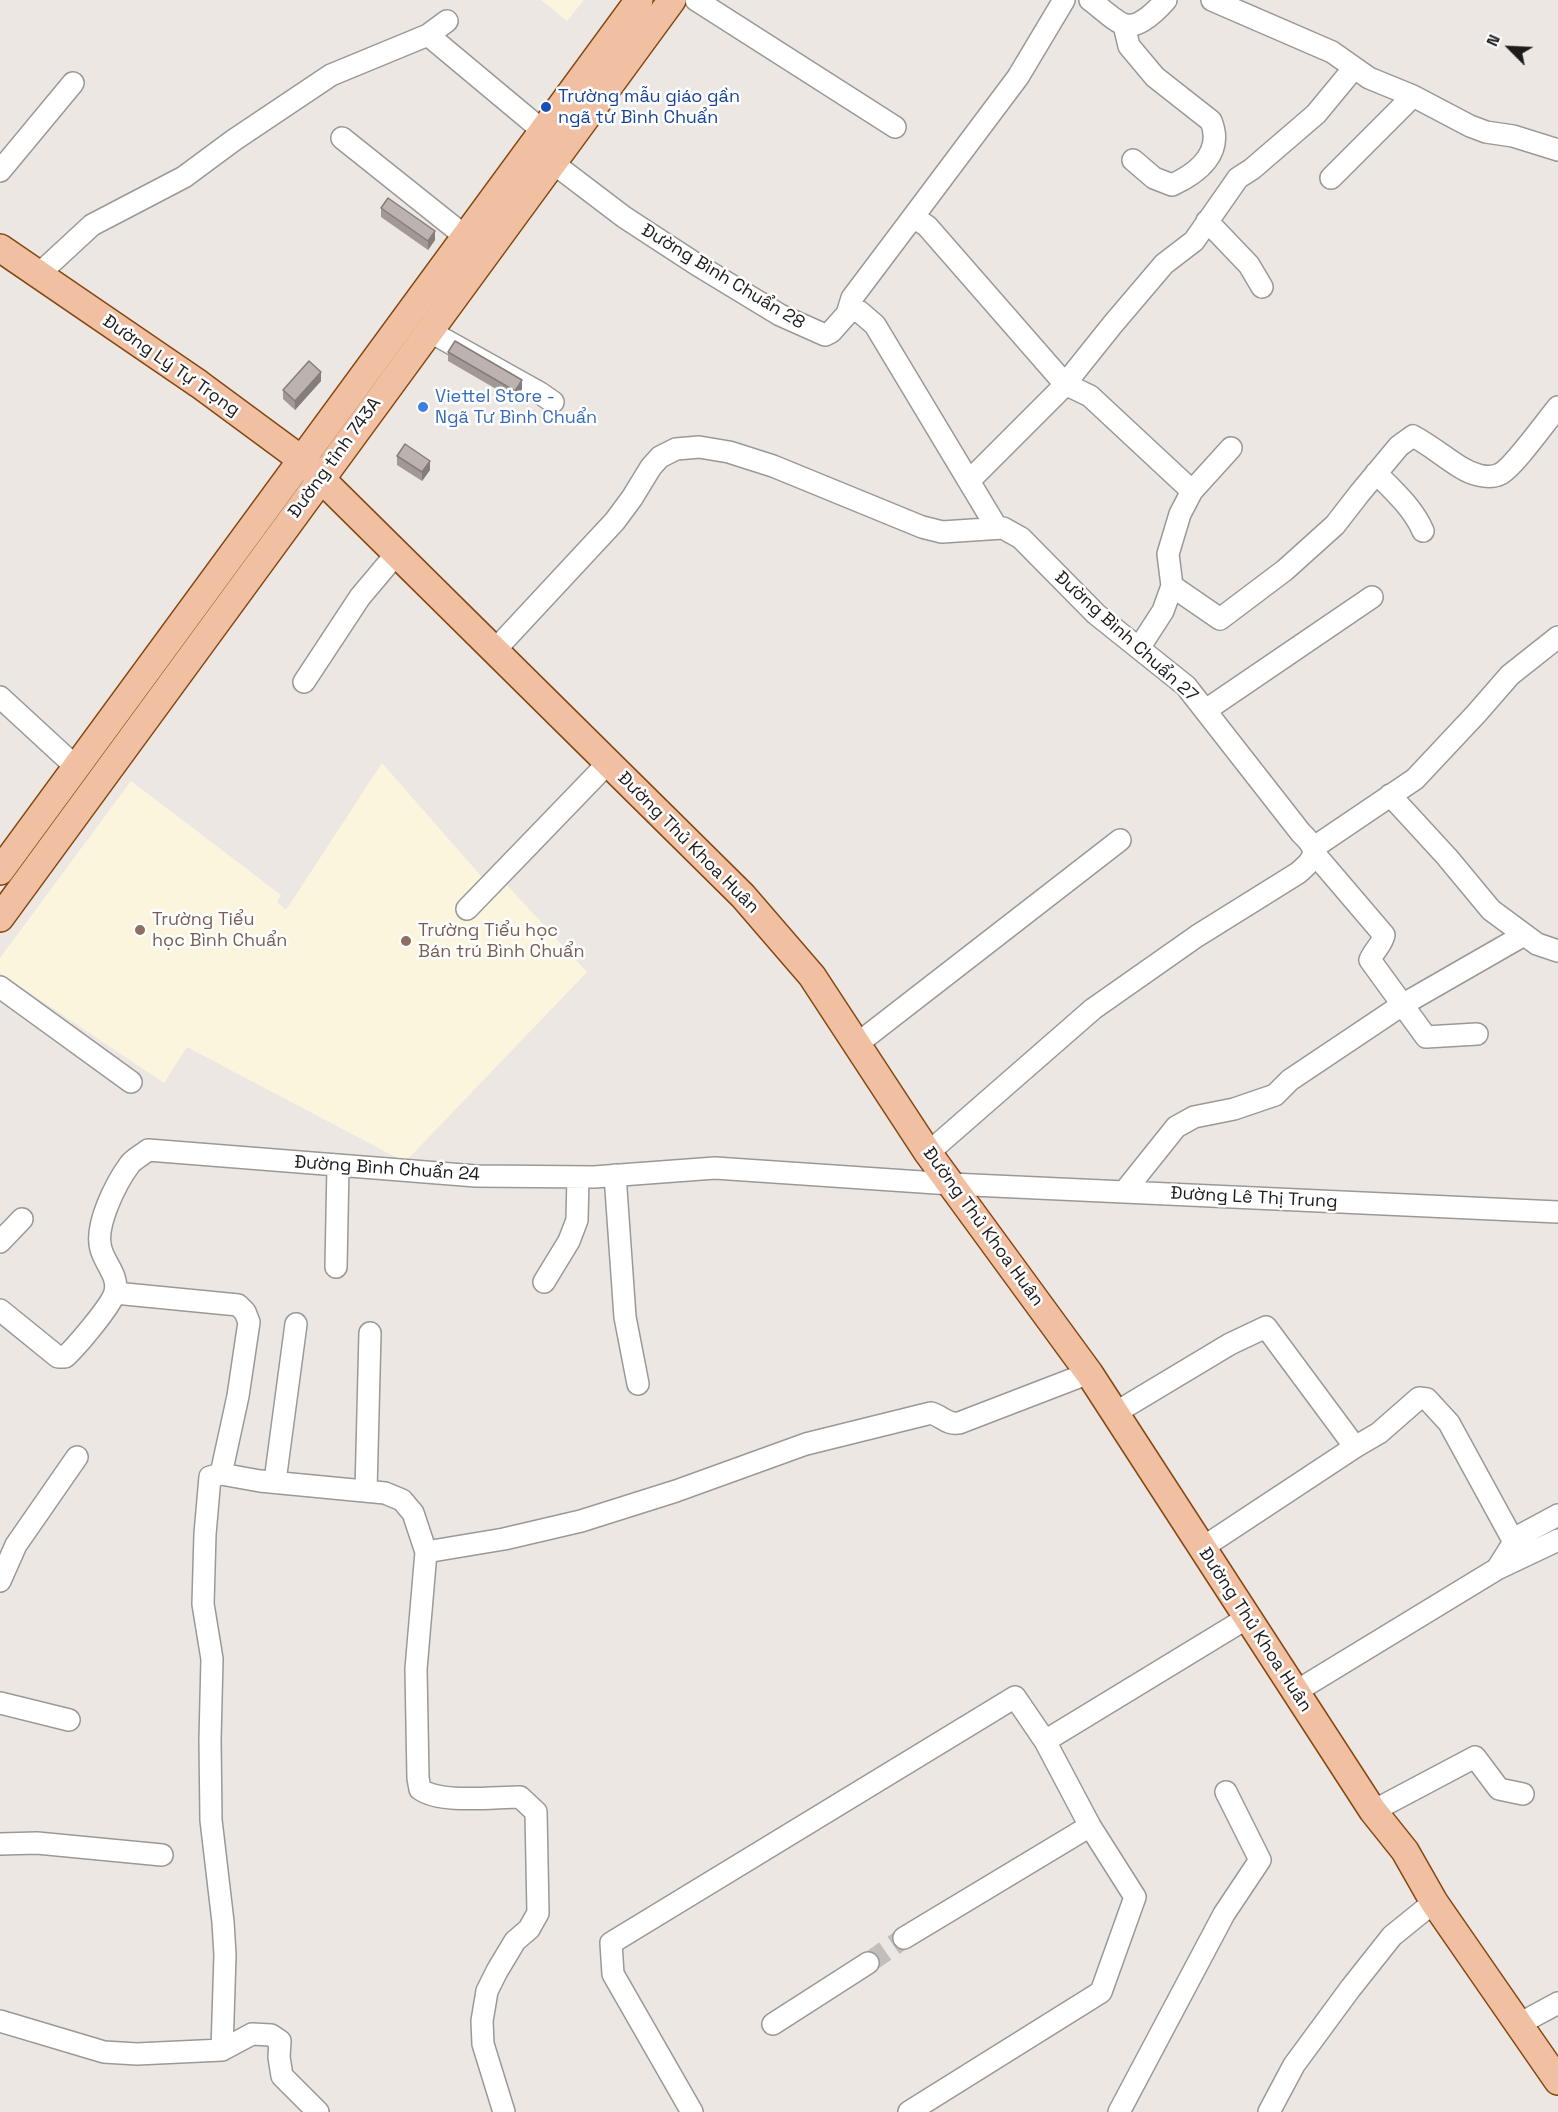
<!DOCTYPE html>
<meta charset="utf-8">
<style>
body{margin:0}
#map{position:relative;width:1558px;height:2112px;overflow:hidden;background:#ece7e3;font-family:"Space Grotesk",sans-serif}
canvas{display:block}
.north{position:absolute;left:1480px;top:18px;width:60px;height:60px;-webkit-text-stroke:4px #fff;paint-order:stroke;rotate:294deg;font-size:16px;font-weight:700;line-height:24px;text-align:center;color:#1c1c1c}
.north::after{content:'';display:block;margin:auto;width:21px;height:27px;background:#1c1c1c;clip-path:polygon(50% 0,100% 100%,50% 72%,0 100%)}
</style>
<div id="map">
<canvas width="1558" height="2112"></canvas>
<div class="north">N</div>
</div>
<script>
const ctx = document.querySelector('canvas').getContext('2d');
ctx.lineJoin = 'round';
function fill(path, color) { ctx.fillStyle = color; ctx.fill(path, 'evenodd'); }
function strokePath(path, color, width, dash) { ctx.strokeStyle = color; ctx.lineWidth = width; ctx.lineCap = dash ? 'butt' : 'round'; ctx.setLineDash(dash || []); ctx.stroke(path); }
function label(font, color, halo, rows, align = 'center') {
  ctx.font = font + ' "Space Grotesk",sans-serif'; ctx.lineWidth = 5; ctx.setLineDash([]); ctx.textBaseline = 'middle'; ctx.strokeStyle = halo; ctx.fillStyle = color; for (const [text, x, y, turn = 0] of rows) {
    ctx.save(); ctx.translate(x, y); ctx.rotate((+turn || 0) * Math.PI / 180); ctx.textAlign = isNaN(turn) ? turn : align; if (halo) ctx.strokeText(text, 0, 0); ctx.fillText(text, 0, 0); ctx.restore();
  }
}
fill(new Path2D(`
 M541 0H584L567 21Z
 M382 763 495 892 505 883 587 972 405 1162 187 1047 164 1083 0 973V958L131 781 281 895 277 902 286 910Z`), '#fbf5dd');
strokePath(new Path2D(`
 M868 1963 904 1938`), '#c2bebb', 21, [21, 10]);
const minor = new Path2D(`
 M696 0 895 127
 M1090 0C1099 6 1116 23 1126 25 1140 28 1158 9 1166 0
 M1212 0 1332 52 1369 78 1413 96 1470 126 1486 132 1513 136 1558 150
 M1124 25 1129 46 1155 77 1211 121C1224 153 1198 173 1172 185L1154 178 1133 160
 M428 35 543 131
 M342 138 466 237
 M553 163 624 217 696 264 780 315 825 335 831 332 847 314 852 311 860 312 875 325 997 528
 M0 171 73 83
 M1331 178 1413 96
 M913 217 1018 77 1064 0
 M1207 221 1249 265 1262 287
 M39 274 92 225 184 177 234 140 331 75 428 35 447 21
 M847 314 852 298 913 217 927 226 1065 384 1090 396 1192 491
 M429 331 540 393 553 402
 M1376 473C1393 490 1413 508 1423 531
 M969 481 1061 389 1113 324 1164 264 1194 241 1238 178 1252 169 1316 114 1354 68
 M1172 586 1220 619 1285 570 1335 525 1359 494 1399 446 1413 436C1430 445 1444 457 1460 467 1471 474 1488 480 1500 474 1513 468 1547 420 1558 407
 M1139 648 1163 611 1172 586 1168 554 1180 514 1192 491 1231 448
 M495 650 615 521 632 498 651 467 660 457 676 449 699 447 729 452 773 466 922 527 942 532 1003 528 1021 538 1096 614 1186 686 1301 833C1319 850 1317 857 1298 873L1197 936 1093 1009 928 1153
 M304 682 360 597 397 553
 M0 697 76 767
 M1206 710 1372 597
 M1390 795 1447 857 1491 910 1537 944 1558 951
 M1313 848 1415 779 1476 714 1510 675 1558 637
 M1314 853 1384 935C1382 945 1374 950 1370 960L1426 1037 1477 1034
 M467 909 609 762
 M0 987 131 1082
 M857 1044 1120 840
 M615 1175 625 1317 638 1384
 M1124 1192 1176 1127 1194 1117 1234 1109 1275 1095 1290 1080 1402 1005 1524 935
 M0 1242 22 1219
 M336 1267 338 1166
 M544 1282 569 1241 577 1220 578 1177
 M115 1293 238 1305 245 1312 249 1322 238 1396 221 1474
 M0 1310 58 1357H65C76 1347 112 1305 115 1292 119 1276 105 1264 101 1249 94 1226 116 1183 130 1164 134 1159 142 1155 148 1150L476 1176 594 1177 715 1168 951 1184 1558 1212
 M1115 1413 1230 1344 1266 1327 1355 1447 1202 1548
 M1355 1447 1379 1433 1419 1398 1427 1399 1449 1423 1514 1542
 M275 1481 296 1324
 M366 1491 370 1333
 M426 1552 504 1539 581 1521 676 1491 806 1444 931 1413C942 1416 947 1425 959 1423L1089 1373
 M1497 1569 1558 1540
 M0 1581 16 1545 77 1457
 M1295 1692 1497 1569 1517 1537 1558 1515
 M0 1703 69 1720
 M1045 1741 1247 1618
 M1373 1811 1475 1757 1499 1789 1523 1794
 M0 1844 37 1843 162 1855
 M904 1938 1090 1826
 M0 2021 104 2052 137 2054 222 2050 252 2034 271 2035 280 2041 279 2057 282 2076 318 2112
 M773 2024 868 1963
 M1519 2024 1558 2003
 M222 2050 225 1955 223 1922 211 1820 210 1740 212 1659 203 1604 205 1534 210 1477 221 1474 260 1481 385 1493 402 1500 413 1513 426 1552 416 1669 418 1778 420 1789C440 1804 493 1797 520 1797L536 1812 538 1913 529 1929 515 1941 497 1971 487 1991 482 2021 483 2044 504 2112
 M692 2112 613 1974 611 1943 1015 1697 1045 1741 1090 1826 1135 1897 1101 1992 909 2112
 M1119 2112 1224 1914 1260 1860 1226 1792
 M1269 2112 1294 2065 1350 1989 1392 1936 1434 1902`);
const major = new Path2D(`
 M0 248 199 384 302 460 743 896 812 976 928 1153 1089 1373 1373 1811 1405 1851 1434 1902 1558 2081
 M0 871 639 0
 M0 918 672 0`);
strokePath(minor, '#999', 24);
strokePath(major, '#85470f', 30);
strokePath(minor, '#fff', 21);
strokePath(major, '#f1c0a3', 27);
fill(new Path2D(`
 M381 208 435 240 428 250 381 217Z
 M448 352 522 389 515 400 448 361Z
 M321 381 295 410 283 399V390Z
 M397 456 430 470 422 481 397 465Z`), '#a29997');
fill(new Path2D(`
 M435 231V240L428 250V241Z
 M321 372V381L295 410V401Z
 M522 380V389L515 400V391Z
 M430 461V470L422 481V472Z`), '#847d7b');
const building = new Path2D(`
 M388 198 435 231 428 241 381 208Z
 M455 341 522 380 515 391 448 352Z
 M309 361 321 372 295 401 283 390Z
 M405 444 430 461 422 472 397 456Z`);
fill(building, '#bcb2b0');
strokePath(building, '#847d7b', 1.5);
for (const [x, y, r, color] of [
 [546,107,6,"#1a4fb4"],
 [423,407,6,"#3f7fe0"],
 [140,930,6,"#8d6e63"],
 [406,941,6,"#8d6e63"]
]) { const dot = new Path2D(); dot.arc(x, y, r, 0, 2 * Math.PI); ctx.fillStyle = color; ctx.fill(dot); strokePath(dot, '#fff', 2); }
label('18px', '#164399', '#fff', [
 ["Trường mẫu giáo gần",558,97],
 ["ngã tư Bình Chuẩn",558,118]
], 'left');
label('18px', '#1c1c1c', '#fff', [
 ["Đường Bình Chuẩn 28",723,277,31],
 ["Đường Lý Tự Trọng",171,366,35],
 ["Đường tỉnh 743A",335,458,-54],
 ["Đường Bình Chuẩn 27",1126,637,42],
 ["Đường Thủ Khoa Huân",688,843,45],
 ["Đường Bình Chuẩn 24",387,1169,4],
 ["Đường Lê Thị Trung",1254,1198,3],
 ["Đường Thủ Khoa Huân",983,1227,54],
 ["Đường Thủ Khoa Huân",1255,1630,57]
]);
label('18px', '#366cbe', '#fff', [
 ["Viettel Store -",435,397],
 ["Ngã Tư Bình Chuẩn",435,418]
], 'left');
label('18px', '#785e54', '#fff', [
 ["Trường Tiểu",152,920],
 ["học Bình Chuẩn",152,941],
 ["Trường Tiểu học",418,931],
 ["Bán trú Bình Chuẩn",418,952]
], 'left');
</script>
